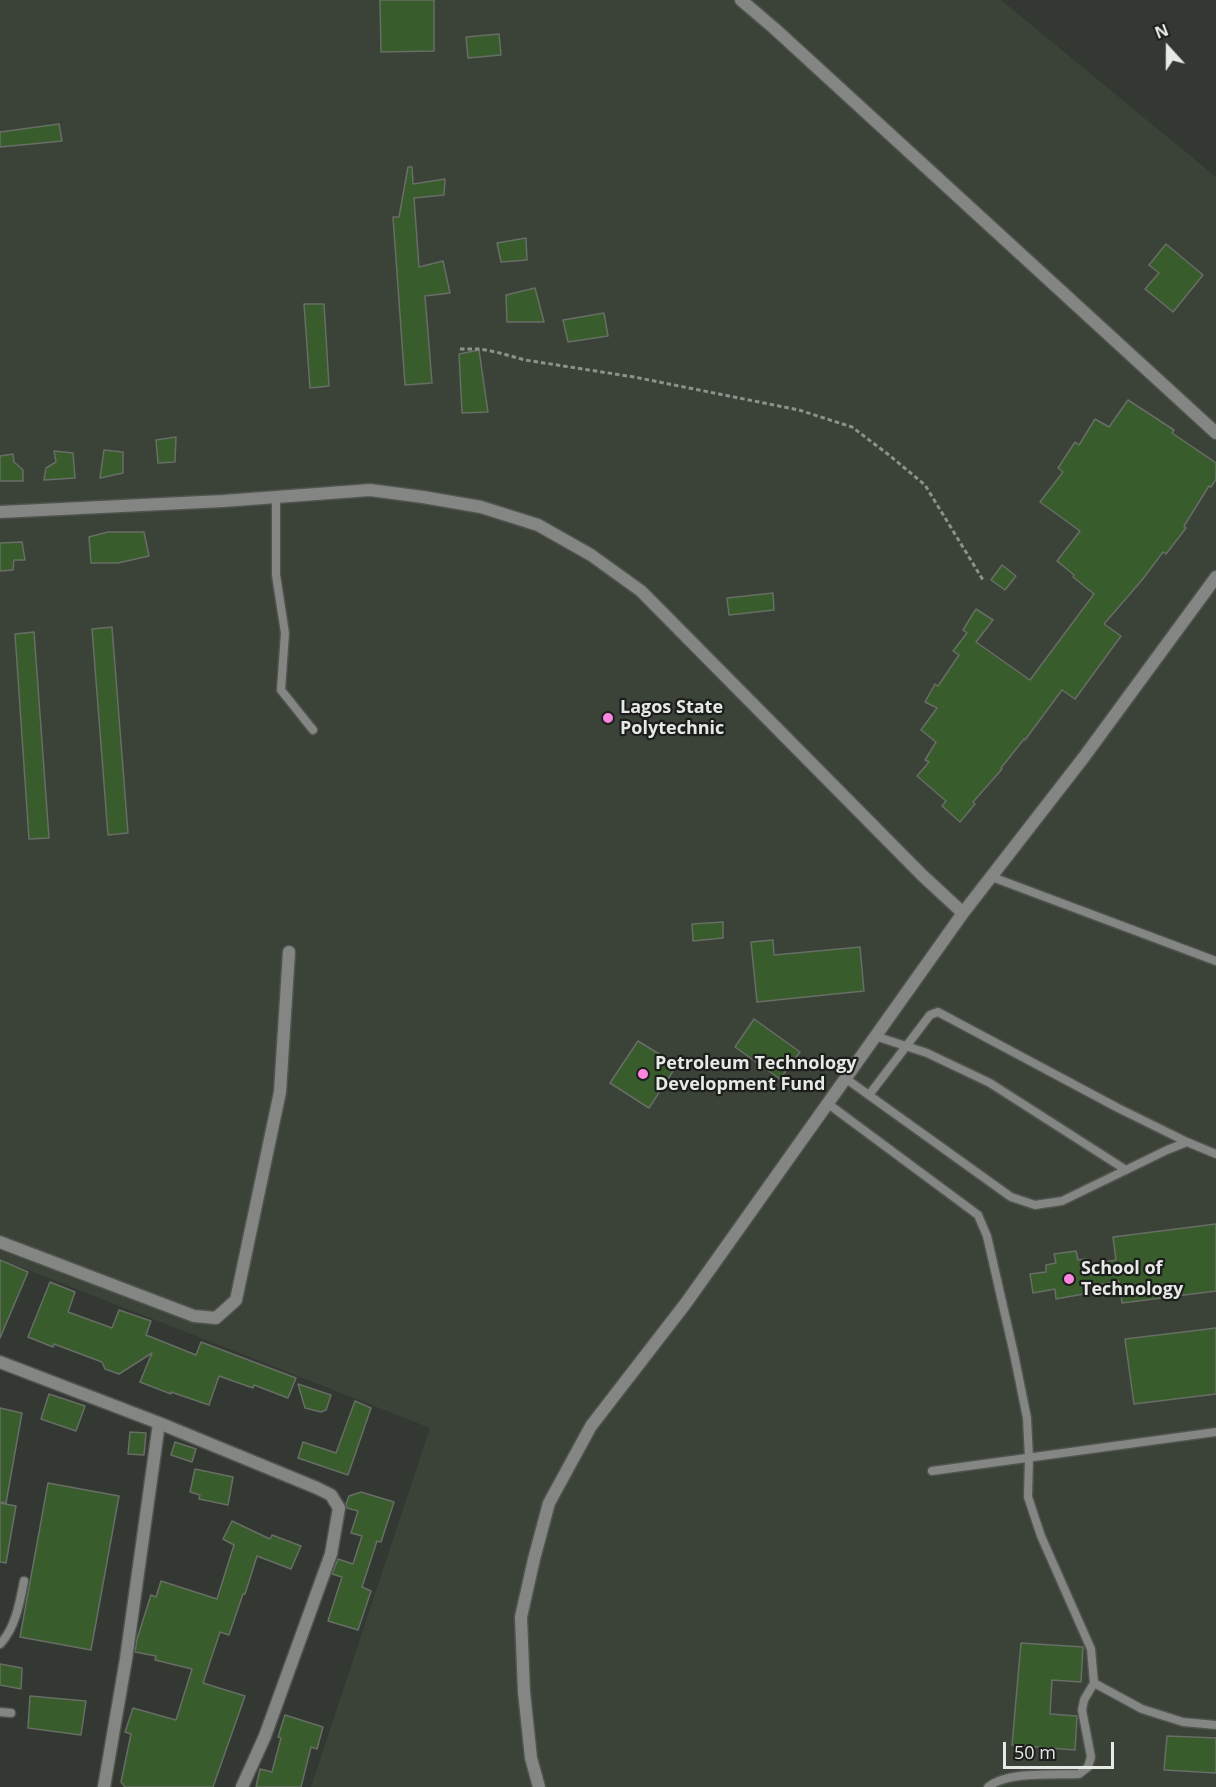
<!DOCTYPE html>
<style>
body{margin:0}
#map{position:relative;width:1216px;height:1787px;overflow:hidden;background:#333832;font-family:"Open Sans",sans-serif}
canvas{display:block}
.north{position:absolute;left:1138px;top:18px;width:60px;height:60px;-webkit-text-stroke:4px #1c1e1c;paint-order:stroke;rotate:339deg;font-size:16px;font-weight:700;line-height:24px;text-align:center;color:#e6e9e5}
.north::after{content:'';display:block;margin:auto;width:21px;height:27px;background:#e6e9e5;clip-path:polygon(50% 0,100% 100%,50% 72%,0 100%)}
.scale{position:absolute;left:1003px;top:1742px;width:111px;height:27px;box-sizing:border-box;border:3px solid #e6e9e5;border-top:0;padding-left:8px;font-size:18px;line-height:21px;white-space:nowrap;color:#e6e9e5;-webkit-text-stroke:4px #1c1e1c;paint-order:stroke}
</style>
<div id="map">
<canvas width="1216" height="1787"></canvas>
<div class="north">N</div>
<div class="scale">50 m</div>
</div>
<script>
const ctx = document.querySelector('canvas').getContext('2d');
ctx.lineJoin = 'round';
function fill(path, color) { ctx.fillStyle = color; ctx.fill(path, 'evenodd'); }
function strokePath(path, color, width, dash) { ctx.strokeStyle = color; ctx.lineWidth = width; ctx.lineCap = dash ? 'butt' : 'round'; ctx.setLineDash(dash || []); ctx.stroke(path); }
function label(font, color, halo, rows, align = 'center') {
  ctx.font = font + ' "Open Sans",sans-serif'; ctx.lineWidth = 4.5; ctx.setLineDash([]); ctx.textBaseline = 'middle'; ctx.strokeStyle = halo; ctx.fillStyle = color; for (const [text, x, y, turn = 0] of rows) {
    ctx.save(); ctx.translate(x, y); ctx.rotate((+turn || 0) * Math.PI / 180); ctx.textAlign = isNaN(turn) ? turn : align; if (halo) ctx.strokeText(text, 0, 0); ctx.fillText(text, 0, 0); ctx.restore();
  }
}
fill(new Path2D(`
 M0 0H1001L1216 177V1787H311L430 1428 0 1259Z`), '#3b4339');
const building = new Path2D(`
 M380 0H434V51L381 52Z
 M499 34 501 55 468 58 466 37Z
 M59 124 62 141 0 147V132Z
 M408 167H412L413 184 445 179 444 195 414 198 419 267 443 261 450 293 425 296 432 383 405 385 393 217H399Z
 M526 238 527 260 501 262 497 243Z
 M1166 244 1203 275 1173 312 1145 289 1159 273 1149 265Z
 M535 288 544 322H507L506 295Z
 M304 304H324L329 386 310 388Z
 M604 313 608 336 568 342 563 320Z
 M479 350 488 412 462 413 459 354Z
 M1128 400 1174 430 1172 433 1216 463V479L1211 487 1209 486 1184 526 1186 528 1166 554 1163 552 1142 580 1104 624 1121 636 1075 699 1062 690 1025 740 1024 739 1001 768 1002 769 973 802 975 804 960 822 942 806 946 801 917 776 929 762 925 760 936 742 921 730 937 708 925 702 935 684 938 686 959 655 953 651 967 633 963 630 976 609 993 620 976 642 1030 680 1094 594 1073 577 1074 575 1057 561 1080 531 1040 502 1063 472 1058 468 1075 442 1079 445 1095 419 1109 427Z
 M176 437 175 462 158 463 156 440Z
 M104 450 123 452V473L100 478Z
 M54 451 73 453 75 478 44 480 46 468 56 462Z
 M13 454 14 462 23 470V481H0V456Z
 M108 532H144L149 556 118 563H91L89 537Z
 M22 542 25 560H14L13 570 0 571V543Z
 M1002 565 1016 576 1005 590 991 580Z
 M773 593 774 610 729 615 727 598Z
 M112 627 128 833 108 835 92 629Z
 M34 632 49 838 29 839 15 634Z
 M723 922V938L693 941 692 924Z
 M773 940 774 955 860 947 864 991 757 1002 751 942Z
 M754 1019 800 1052 780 1079 735 1047Z
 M638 1041 677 1065 649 1108 610 1083Z
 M1216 1224V1291L1122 1303 1119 1281 1088 1287 1089 1293 1056 1299 1055 1289 1033 1293 1030 1274 1046 1272V1265L1056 1263 1054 1254 1076 1251 1078 1260 1086 1259V1265L1116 1260 1113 1237Z
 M0 1260 28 1272 0 1338Z
 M50 1282 75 1292 68 1312 112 1328 119 1310 151 1321 146 1335 196 1355 201 1342 296 1378 288 1398 254 1385 253 1388 219 1376 209 1405 171 1392V1394L140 1382 152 1353 119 1374 105 1369 102 1362 54 1344 53 1347 28 1337Z
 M1216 1328V1394L1134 1404 1125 1339Z
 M298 1384 331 1395 326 1410 321 1412 305 1408Z
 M49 1394 85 1406 76 1431 41 1419Z
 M355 1401 371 1408 348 1475 298 1458 303 1442 336 1453Z
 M0 1408 22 1413 6 1503 0 1502Z
 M130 1432 146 1433 144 1455 128 1454Z
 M175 1442 196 1449 192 1462 171 1455Z
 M195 1469 233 1477 228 1505 199 1499 200 1495 190 1492Z
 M48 1483 119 1496 91 1650 20 1637Z
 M361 1492 394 1502 381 1542 377 1541 362 1587 371 1591 358 1630 328 1621 342 1577 332 1574 338 1559 353 1564 362 1536 351 1533 358 1511 347 1508 346 1504 349 1496Z
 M0 1503 16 1506 6 1563 0 1562Z
 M232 1521 270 1539 272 1535 301 1546 291 1569 257 1556 245 1594H243L229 1635 220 1632 203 1683 245 1696 213 1787H125L121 1782 131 1734 125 1732 133 1708 176 1720 192 1669 155 1660 156 1656 135 1652 137 1639 151 1595 156 1597 161 1581 217 1599 234 1545 223 1539Z
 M1021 1643 1083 1647 1081 1682 1052 1680 1050 1714 1077 1716 1075 1750 1012 1745Z
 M0 1664 22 1668 21 1689 0 1685Z
 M30 1696 86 1701 81 1735 28 1728Z
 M285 1715 323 1727 317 1749 311 1747 301 1787H256L260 1769 272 1772 281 1738 278 1737Z
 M1167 1736 1216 1738V1773L1164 1770Z`);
fill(building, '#395c2c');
strokePath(building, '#686d66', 1.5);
const lane = new Path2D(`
 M276 497V575L285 633 281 690 313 730
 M992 877 1216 961
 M875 1036 927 1053 990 1083 1126 1170
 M845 1078 1011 1197 1035 1205 1062 1201 1167 1150 1187 1142 1216 1154
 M869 1095 930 1015 938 1012 1118 1108 1187 1142
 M827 1103 978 1215 987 1236 1014 1354 1027 1418 1029 1458 1028 1497 1041 1536 1091 1649 1094 1683 1142 1709 1183 1722 1216 1725
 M932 1471 1216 1432
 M0 1644C15 1629 20 1602 24 1581
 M0 1712 11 1713
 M988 1787C1008 1771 1053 1775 1079 1774L1088 1767 1091 1757 1082 1710 1084 1700 1094 1683`);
const street = new Path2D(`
 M741 0 775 29 1216 433
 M0 512 223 501 370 490 423 497 481 507 538 525 591 555 641 591 922 875 963 913
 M0 1242 194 1316 216 1318 236 1300 280 1092 289 952
 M0 1362 159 1423 317 1488 331 1495 339 1508 331 1554 265 1736 242 1787
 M104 1787 126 1659 159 1423
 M539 1787 531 1758 524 1692 521 1617 534 1559 549 1503 591 1426 686 1303 963 913 1084 757 1216 577`);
strokePath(lane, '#50544f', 11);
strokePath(street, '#50544f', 15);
strokePath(new Path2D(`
 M460 349H480L496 352 525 360 634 377 799 410 852 427 889 455 925 485 983 580`), '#8d918c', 3, [4.5, 3]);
strokePath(lane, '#848683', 8);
strokePath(street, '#848683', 12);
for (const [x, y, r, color] of [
 [608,718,6,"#fd86e1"],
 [643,1074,6,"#fd86e1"],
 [1069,1279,6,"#fd86e1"]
]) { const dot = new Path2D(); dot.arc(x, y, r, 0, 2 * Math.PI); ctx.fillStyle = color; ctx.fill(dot); strokePath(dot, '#1c1e1c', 2); }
label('bold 18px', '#e6e9e5', '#1c1e1c', [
 ["Lagos State",620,708],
 ["Polytechnic",620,729],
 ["Petroleum Technology",655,1064],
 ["Development Fund",655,1085],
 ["School of",1081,1269],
 ["Technology",1081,1290]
], 'left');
</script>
